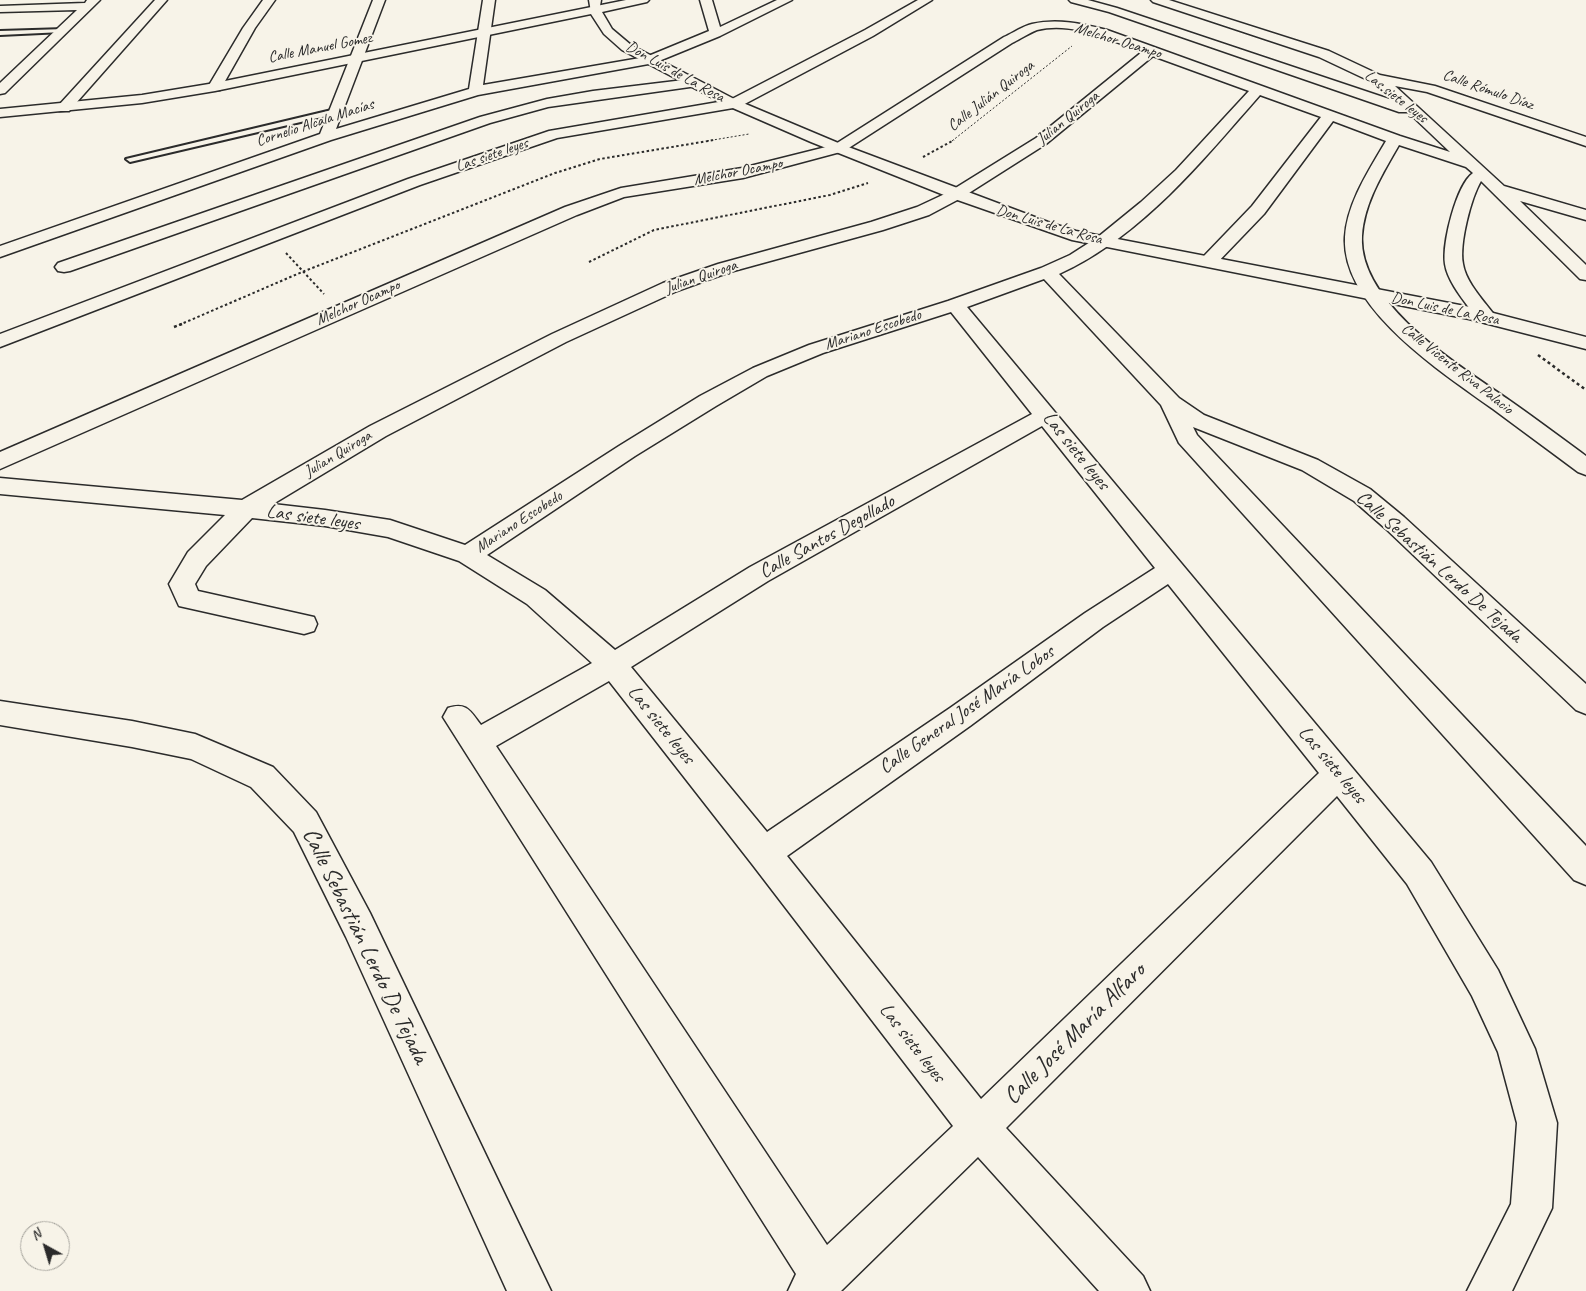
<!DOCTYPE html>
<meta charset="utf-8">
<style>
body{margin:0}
#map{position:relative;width:1586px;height:1291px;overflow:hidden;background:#f7f3e8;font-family:Caveat,sans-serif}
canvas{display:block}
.north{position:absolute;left:20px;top:1221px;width:50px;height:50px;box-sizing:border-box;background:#f7f3e8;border:1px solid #a5a39c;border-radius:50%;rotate:321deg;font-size:14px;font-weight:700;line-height:20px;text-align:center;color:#2b2b2b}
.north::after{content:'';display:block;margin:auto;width:18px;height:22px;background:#2b2b2b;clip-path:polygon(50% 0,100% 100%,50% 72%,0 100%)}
</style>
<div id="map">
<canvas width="1586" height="1291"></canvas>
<div class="north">N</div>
</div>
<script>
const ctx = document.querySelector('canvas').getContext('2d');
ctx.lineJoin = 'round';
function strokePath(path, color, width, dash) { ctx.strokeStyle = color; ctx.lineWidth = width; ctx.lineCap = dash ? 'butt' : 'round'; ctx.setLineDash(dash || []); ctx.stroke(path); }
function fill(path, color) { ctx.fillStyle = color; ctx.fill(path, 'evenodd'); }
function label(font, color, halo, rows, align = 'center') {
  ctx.font = font + ' Caveat,sans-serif'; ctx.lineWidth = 4; ctx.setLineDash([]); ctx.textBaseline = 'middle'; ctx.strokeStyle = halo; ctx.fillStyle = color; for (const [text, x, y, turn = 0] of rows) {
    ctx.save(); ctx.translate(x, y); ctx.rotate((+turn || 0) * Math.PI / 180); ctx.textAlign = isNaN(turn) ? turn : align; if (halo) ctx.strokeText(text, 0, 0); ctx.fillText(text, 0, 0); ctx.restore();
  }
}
const service = new Path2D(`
 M65 29 66 30 63 32 0 35V31Z
 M336 109H339V113L130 162 126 159Z`);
const minor = new Path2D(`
 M87 0H100L5 93 0 94V83L77 10 0 12V6L85 3Z
 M155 0H167L69 111H59L57 108 59 105Z
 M263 0H275L255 28 220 90H210L208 87 243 28Z
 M373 0H385L336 129 469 89 483 0H495L483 85 646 57 709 31 700 0H712L720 27 777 0H792L720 36 654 63 478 95 331 140 0 257V246L320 134Z
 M589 0H601L599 12H591Z
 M918 0H932L873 36 739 107 557 138 420 185 0 347V334L408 179 549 131 730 100 865 30Z
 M1069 0H1088L1117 8 1398 102 1372 82 1319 57 1153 2 1151 0H1169L1329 51 1380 75 1435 86 1586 137V146L1427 92 1395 86 1504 186 1586 210V220L1520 201 1586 265V280L1580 279 1481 181C1471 198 1459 244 1463 264 1466 283 1485 302 1496 317L1493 321 1486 323 1479 321C1468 305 1448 284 1445 264 1442 244 1456 185 1473 173L1466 167 1399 145C1383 173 1364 203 1362 236 1358 304 1460 366 1509 400 1535 418 1560 437 1586 456V475L1578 472C1550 451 1521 430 1493 409 1443 373 1341 308 1345 237 1347 203 1369 170 1386 141L1333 121 1264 214 1215 265 1209 266 1203 265 1200 261 1203 257 1252 206 1321 117 1260 95C1201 162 1142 236 1059 274L1179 398 1204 415 1318 460 1370 489 1404 517 1586 684V714L1576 710 1386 529 1354 501 1302 470 1193 427 1197 435 1586 846V885L1574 880 1179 443 1161 405 1044 279 967 307 1431 862 1498 970 1535 1049 1557 1123 1552 1208 1512 1291H1467L1511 1204 1517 1123 1498 1052 1472 996 1407 884 1337 796 1006 1128 1143 1276 1150 1291H1099L978 1157 841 1291H788L796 1274 443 717 448 708C467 702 470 711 481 725L592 663 527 604 459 561 388 537 325 526 252 518 206 566 195 584 198 591 314 617 317 624 314 631 304 634 179 606 169 584 188 552 225 515 0 494V478L242 500 370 426 552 334 663 283 718 264 871 222 917 207 949 192 1036 138 1142 52C1110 40 1072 21 1037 30 1029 33 1020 39 1012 43L844 151 743 178 624 197 577 215 0 469V452L565 207 621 188 742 168 834 145 1004 37C1013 33 1023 26 1032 24 1058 18 1083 24 1107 30L1400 136 1450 152 1408 112H1399L1109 12 1071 2ZM1153 56 1249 91 1176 170 1141 202 1098 237 1070 255 1041 268 948 301 809 345 753 368 700 396 619 446 465 545 390 520 325 510 273 504 386 436 566 342 677 291 730 272 883 230 929 215 961 198 1046 144ZM951 312 1032 414 750 567 615 650 545 590 487 555 635 456 716 406 767 376 823 353ZM1042 426 1155 568 1085 613 950 708 767 832 631 667 768 581ZM1168 584 1319 773 981 1099 787 856 970 726 1103 627ZM609 681 752 864 953 1126 827 1245 496 746Z
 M692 79 699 83 697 86 548 107 490 123 70 271 64 272 58 271 55 267 58 263 480 117 547 99 593 91Z
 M0 701 132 721 195 734 273 767 316 812 370 913 551 1291H507L346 937 294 832 251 787 191 759 132 747 0 725Z`);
const tertiary = new Path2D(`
 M626 0H649L647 2 602 12 612 29 631 45 736 100 843 145 1048 222 1076 231 1470 307 1586 337V349L1469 319 1072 240 949 197 811 142 726 105 622 50 604 34 591 14 215 91 142 103 0 117V109L142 95 215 83Z`);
strokePath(service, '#2b2b2b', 4);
strokePath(minor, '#2b2b2b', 3);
strokePath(tertiary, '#2b2b2b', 3);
strokePath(new Path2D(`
 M707 141 749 134
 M952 141 1072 46`), '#2b2b2b', 1, [2, 2]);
strokePath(new Path2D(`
 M923 157 954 140
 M286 253 324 294
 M589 262 654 230 830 195 868 183
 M179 325 302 272 555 173 600 159 714 140`), '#2b2b2b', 2, [2.5, 2.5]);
strokePath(new Path2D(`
 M174 327 182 324
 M1538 355 1586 390`), '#2b2b2b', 2.5, [3, 3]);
fill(service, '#f7f3e8');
fill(minor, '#f7f3e8');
fill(tertiary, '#f7f3e8');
label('16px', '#2b2b2b', '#f7f3e8', [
 ["Melchor Ocampo",1118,41,17],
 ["Calle Manuel Gomez",320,48,-11],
 ["Don Luis de La Rosa",675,72,29],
 ["Calle Rómulo Díaz",1488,90,19],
 ["Calle Julián Quiroga",991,96,-38],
 ["Las siete leyes",1396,97,38],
 ["Julian Quiroga",1068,118,-39],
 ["Cornelio Alcala Macías",315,123,-18],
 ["Las siete leyes",492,155,-19],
 ["Melchor Ocampo",738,172,-11],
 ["Don Luis de La Rosa",1049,225,16],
 ["Julian Quiroga",701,277,-19],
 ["Melchor Ocampo",358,303,-24],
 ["Don Luis de La Rosa",1445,309,12],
 ["Mariano Escobedo",873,330,-18],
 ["Calle Vicente Riva Palacio",1457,369,38],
 ["Julian Quiroga",338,454,-31],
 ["Mariano Escobedo",519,522,-33]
]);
label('20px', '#2b2b2b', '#f7f3e8', [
 ["Las siete leyes",1076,451,51],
 ["Las siete leyes",313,518,8],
 ["Calle Santos Degollado",827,537,-29],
 ["Calle Sebastián Lerdo De Tejada",1439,567,42],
 ["Calle General José María Lobos",967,710,-35],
 ["Las siete leyes",661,725,51],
 ["Las siete leyes",1332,765,50],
 ["Las siete leyes",912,1043,52]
]);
label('24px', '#2b2b2b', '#f7f3e8', [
 ["Calle Sebastián Lerdo De Tejada",365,946,64],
 ["Calle José María Alfaro",1075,1034,-45]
]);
</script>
